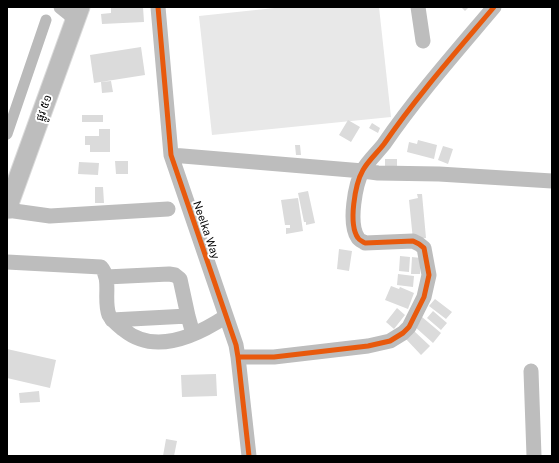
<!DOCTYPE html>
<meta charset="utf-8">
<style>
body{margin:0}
#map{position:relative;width:559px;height:463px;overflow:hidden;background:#fff;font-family:"Public Sans",sans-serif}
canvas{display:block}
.frame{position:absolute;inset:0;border:8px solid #000;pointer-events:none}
</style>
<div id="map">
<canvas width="559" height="463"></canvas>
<div class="frame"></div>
</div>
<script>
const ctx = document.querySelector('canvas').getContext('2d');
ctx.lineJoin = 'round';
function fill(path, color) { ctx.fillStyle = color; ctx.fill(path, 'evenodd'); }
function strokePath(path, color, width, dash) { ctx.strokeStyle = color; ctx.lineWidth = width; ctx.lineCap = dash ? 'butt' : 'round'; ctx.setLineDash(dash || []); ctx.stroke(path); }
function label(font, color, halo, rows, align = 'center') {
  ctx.font = font + ' "Public Sans","Noto Sans Khmer",sans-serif'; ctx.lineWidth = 4; ctx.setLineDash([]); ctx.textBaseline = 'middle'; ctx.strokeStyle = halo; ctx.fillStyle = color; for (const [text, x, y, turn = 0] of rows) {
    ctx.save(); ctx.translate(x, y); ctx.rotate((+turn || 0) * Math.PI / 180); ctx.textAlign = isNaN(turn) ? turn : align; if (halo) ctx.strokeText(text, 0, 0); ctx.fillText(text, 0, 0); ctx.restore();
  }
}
fill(new Path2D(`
 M284 7H379L391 117 212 135 199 16Z`), '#e8e8e8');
strokePath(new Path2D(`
 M7 134 46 20`), '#bababa', 11);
fill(new Path2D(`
 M111 7H143L144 22 102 24 101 14 111 13Z
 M461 7H469L465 11Z
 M141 47 145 75 94 83 90 55Z
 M111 81 113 92 102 93 101 82Z
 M82 115H103V122H82Z
 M348 120 360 127 351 142 339 135Z
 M372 123 380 128 378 133 369 128Z
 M99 129H110V152H90V145H85V136H99Z
 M418 140 437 145 434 159 407 152 409 142 417 144Z
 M295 145H300L301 155H296Z
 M443 146 453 149 448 164 438 160Z
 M385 159H397V168H385Z
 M115 161H128V174H116Z
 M79 162 99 163 98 175 78 174Z
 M95 187H103L104 203H95Z
 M308 191 315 223 306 225V222H304L298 193Z
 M417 194H422L426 238 413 240 409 200 418 198Z
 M298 198 303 231 286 234V228H290V225H285L281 200Z
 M339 249 352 251 349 271 337 269Z
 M400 256 410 257 409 272 399 271Z
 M412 257 421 258 420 274H411Z
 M398 274 414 276 413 287 397 285Z
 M391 286 399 289 400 287 414 293 408 309 385 300Z
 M435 299 452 312 446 319 429 306Z
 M397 308 405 315 394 329 386 322Z
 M433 311 447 323 441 330 427 318Z
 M422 317 441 333 433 343 414 326Z
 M413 330 430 346 421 355 405 338Z
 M7 349 56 360 50 388 7 378Z
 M216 374 217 396 182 397 181 375Z
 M39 391 40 402 20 403 19 393Z
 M166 439 177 441 174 456H163Z`), '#dbdbdb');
const major = new Path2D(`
 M7 209 80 7`);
strokePath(major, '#dbdbdb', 21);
strokePath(new Path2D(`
 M61 7 76 19
 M158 7 171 155 236 345 238 357 249 456
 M418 7 423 41
 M171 155 363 171 378 173 439 174 552 181
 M7 210 50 216 168 209
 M7 262 101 267C112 279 103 300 109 315 112 321 119 326 124 330 155 355 196 336 225 317
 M106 277 169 274 175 275 180 279 188 316 193 334
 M112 320 188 316
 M238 357H274L368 346 390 341 403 333 409 327 424 297 429 275 424 248 419 244 413 241 365 243C362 241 359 240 358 238 348 224 355 184 363 170 368 161 377 153 384 144 417 96 456 52 494 7
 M531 371 534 456`), '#bdbdbd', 15);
strokePath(major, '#bdbdbd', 19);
strokePath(new Path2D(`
 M158 7 171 155 236 345 238 357 249 456
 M238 357H274L368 346 390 341 403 333 409 327 424 297 429 275 424 248 419 244 413 241 365 243C362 241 359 240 358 238 348 224 355 184 363 170 368 161 377 153 384 144 417 96 456 52 494 7`), '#e8590c', 5);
label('11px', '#000', '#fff', [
 ["ផ្លូវ ៥១",44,108,-70],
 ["Neelka Way",206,230,71]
]);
</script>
